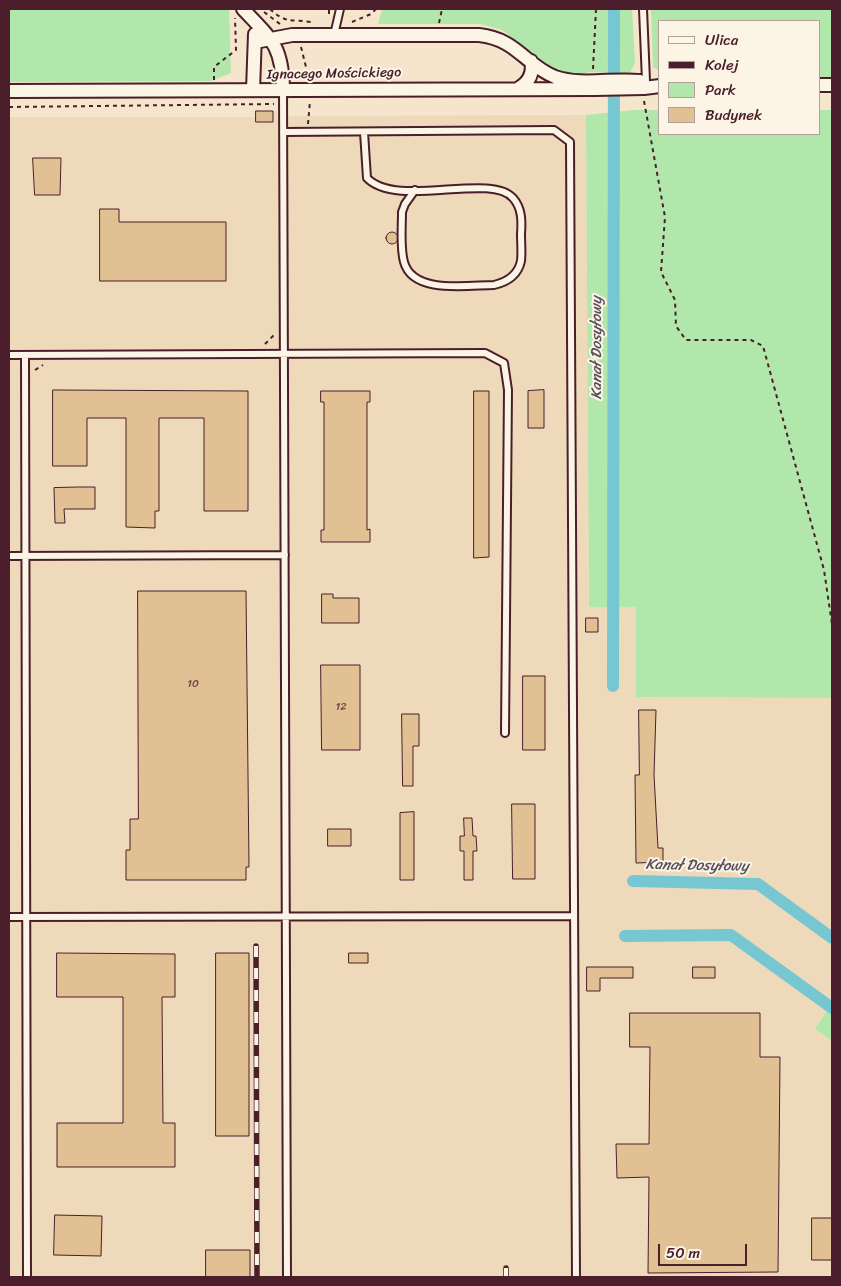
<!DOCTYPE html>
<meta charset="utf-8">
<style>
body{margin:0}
#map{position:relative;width:841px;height:1286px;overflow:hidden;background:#f4e5cc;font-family:Sriracha,sans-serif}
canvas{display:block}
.frame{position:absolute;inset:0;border:10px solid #4a1f2b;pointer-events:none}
.legend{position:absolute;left:658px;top:20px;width:162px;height:115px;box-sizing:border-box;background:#fcf5e5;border:1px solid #b59f9b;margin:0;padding:6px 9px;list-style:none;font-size:15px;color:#4a1f2b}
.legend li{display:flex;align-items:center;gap:10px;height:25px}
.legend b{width:25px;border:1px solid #b59f9b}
.scale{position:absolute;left:658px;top:1244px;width:89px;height:22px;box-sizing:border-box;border:2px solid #4a1f2b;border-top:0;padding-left:6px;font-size:15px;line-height:18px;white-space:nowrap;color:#4a1f2b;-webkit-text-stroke:4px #fcf5e5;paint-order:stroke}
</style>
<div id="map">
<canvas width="841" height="1286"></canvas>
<div class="frame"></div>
<ul class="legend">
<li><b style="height:6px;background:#fcf5e5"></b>Ulica</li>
<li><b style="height:6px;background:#4a1f2b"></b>Kolej</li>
<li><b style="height:14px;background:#b1e7aa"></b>Park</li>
<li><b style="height:14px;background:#e1c093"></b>Budynek</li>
</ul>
<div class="scale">50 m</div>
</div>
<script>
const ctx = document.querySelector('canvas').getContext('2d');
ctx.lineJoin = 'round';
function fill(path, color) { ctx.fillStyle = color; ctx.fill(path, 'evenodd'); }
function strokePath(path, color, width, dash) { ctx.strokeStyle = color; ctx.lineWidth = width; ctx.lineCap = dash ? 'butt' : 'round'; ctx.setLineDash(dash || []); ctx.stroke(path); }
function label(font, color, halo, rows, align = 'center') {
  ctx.font = font + ' Sriracha,sans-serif'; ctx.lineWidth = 4; ctx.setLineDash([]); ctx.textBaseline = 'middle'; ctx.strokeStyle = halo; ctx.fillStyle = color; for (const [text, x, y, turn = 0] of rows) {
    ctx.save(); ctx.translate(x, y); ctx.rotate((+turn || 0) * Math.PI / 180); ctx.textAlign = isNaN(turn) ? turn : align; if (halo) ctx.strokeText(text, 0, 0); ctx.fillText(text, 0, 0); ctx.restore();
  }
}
fill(new Path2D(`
 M256 110 277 111V116L586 115 589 606 636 607V697L832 698V1003L815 1029 832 1041V1277H9V117H255Z`), '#eedabb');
fill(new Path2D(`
 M9 9H229L231 73 211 81 9 82Z
 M382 9H632L635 63 630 73 589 72 574 76 557 71 502 30 480 24H378Z
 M651 9H832V77H820V21H660V71L653 67Z
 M634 110H660V134H820V110H832V698L636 697V607H589L586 115Z
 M832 1003V1041L815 1029Z`), '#b1e7aa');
strokePath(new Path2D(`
 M613 686 614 9
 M633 881 758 884 832 938
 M625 936 731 935 832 1008`), '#77c7d3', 12);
const building = new Path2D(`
 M256 111H273V122H256Z
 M33 158H61L60 195H35Z
 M100 209H119V222H226V281H100Z
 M386 238a6 6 0 1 1 12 0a6 6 0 1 1-12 0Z
 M53 390 248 391V511H204V418H159V511H155V528L126 527V418H87V466H53Z
 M544 390V428H528V391Z
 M321 391H370V402H367V530L370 529V542H321V530H324V402H321Z
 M474 391H489V557L474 558Z
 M78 487H95V509H64L65 523H55L54 488Z
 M138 591H246L249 867H246V880H126V850H130V819H138Z
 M322 594H333V598H359V623H322Z
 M586 618H598V632H586Z
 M321 665H360V750H322Z
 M523 676H545V750H523Z
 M639 710H656L654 775 658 848H663V862L636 863 635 775H639Z
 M402 714H419V746H413V786H403Z
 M512 804H535V879H513Z
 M414 812V880H400V813Z
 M464 818H472L473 836H476L477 851H473V880H464V851H460V836H464Z
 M328 829H351V846H328Z
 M57 953 175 954V997H162L163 1123H175V1167H57V1123H123V997H57Z
 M216 953H249V1136H216Z
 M349 953H368V963H349Z
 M587 967H633V978H600V991H587Z
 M693 967H715V978H693Z
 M630 1013H760V1057H780L778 1272 648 1273 649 1177 617 1178 616 1144H649L650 1047H630Z
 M55 1215 102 1216 101 1256 54 1255Z
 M812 1218H832V1260H812Z
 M206 1250H250V1277H206Z`);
fill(building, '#e1c093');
strokePath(building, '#4a1f2b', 1);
const lane = new Path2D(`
 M643 9 646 81
 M334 35 340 9
 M283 89 287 1277
 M283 132 554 130 570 142 576 1277
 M364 132 367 178C397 209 490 172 513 198 522 208 522 221 521 234 521 243 522 252 521 261 518 275 507 282 494 285 469 285 413 295 404 262 400 247 402 228 402 212L405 204 415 190
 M9 355 485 353 504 363 508 390 505 733
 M25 355 27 1277
 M9 556 285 555
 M9 917 574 916`);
const street = new Path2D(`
 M243 9C271 39 282 45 283 88
 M255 42 292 35H479C517 39 525 65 555 77 581 86 613 78 640 81
 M820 85H832
 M519 88C529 82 534 73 531 61
 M253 90 255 34
 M9 91 595 89 644 88 660 86`);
strokePath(lane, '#4a1f2b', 10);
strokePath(street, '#4a1f2b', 16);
strokePath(new Path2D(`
 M270 9C286 24 291 19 311 22
 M264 12 280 24
 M329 14V9
 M352 22 371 14 376 9
 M439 23 442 9
 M301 47 309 79
 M593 69 596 9
 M214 80V67L236 50 235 18
 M644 101 665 217 661 272 675 300 676 326 686 340H751L763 346 824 570 832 624
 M9 107 274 104
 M308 124 310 101
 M265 344 275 334
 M35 370 43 365`), '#4a1f2b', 2, [4, 4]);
strokePath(lane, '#fcf5e5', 6);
strokePath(street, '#fcf5e5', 12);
const rail = new Path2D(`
 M256 946 257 1277
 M506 1268V1277`);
strokePath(rail, '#4a1f2b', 5.5);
strokePath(rail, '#fcf5e5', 4, [11]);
label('11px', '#704745', null, [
 ["10",193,684],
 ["12",341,707]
]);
label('14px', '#4a1f2b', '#fcf5e5', [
 ["Ignacego Mościckiego",334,74,-1]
]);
label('italic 15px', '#58515d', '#fcf5e5', [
 ["Kanał Dosyłowy",597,348,-90],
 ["Kanał Dosyłowy",697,866,1]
]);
</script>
